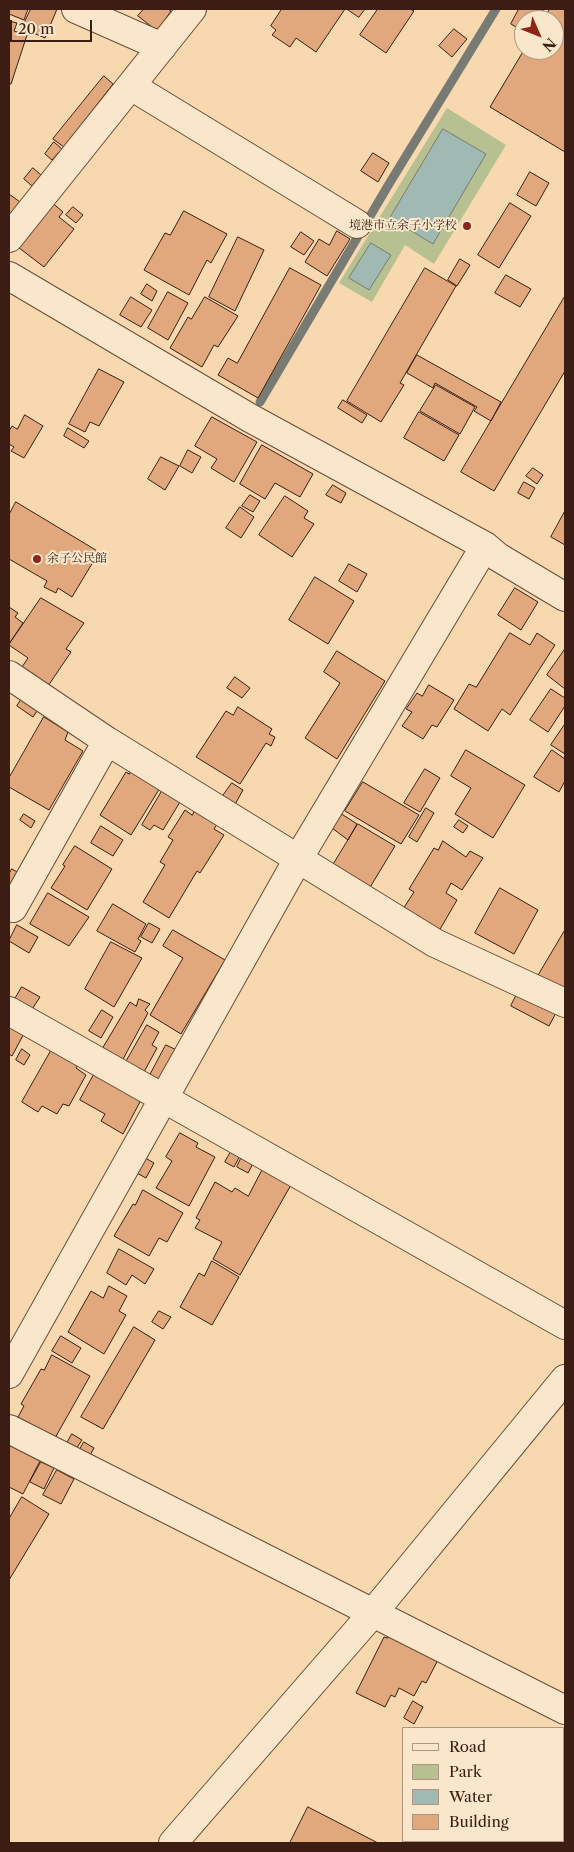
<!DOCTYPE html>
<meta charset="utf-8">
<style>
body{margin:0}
#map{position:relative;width:574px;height:1852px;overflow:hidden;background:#f8d9af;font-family:"Libre Caslon Text",serif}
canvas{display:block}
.frame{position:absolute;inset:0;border:10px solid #3b1d13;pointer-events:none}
.legend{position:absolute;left:402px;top:1727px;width:162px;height:115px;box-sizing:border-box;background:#fae6cb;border:1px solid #ae9681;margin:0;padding:6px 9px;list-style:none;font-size:15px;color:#3b1d13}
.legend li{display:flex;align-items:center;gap:10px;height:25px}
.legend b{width:25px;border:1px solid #ae9681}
.north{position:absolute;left:514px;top:10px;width:50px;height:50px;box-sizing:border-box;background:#fae6cb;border:1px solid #ae9681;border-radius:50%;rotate:134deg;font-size:14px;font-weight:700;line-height:20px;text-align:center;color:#3b1d13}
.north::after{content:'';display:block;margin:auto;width:18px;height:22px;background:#8f2418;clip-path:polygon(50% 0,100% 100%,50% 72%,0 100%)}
.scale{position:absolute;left:10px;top:20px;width:82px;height:22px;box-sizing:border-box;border:2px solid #3b1d13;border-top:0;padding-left:6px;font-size:15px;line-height:18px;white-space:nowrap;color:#3b1d13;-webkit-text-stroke:4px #fae6cb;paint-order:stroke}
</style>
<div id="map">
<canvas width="574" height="1852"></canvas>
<div class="frame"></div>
<ul class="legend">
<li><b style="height:6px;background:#fae6cb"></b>Road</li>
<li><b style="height:14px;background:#b7c090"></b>Park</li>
<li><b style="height:14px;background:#a0b9b3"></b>Water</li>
<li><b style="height:14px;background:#e0a87c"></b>Building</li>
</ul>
<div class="north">N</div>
<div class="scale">20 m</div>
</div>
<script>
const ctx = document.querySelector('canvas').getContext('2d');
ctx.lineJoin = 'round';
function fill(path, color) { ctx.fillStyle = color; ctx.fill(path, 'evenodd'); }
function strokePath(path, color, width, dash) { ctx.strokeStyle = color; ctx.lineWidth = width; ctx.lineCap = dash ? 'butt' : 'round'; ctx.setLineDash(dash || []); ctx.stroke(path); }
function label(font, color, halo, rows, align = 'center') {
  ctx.font = font + ' "Libre Caslon Text","Noto Serif JP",serif'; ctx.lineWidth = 4; ctx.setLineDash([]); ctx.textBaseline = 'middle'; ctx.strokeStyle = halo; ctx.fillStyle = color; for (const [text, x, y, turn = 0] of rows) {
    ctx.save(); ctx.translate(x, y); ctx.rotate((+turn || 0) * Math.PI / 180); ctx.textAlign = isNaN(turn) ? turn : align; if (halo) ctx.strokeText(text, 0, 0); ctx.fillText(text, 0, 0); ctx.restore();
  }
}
fill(new Path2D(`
 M447 108 506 145 434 264 405 245 372 302 339 283Z`), '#b7c090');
const water = new Path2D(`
 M443 129 486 154 433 244 390 218Z
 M371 243 391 255 369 290 349 278Z`);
fill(water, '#a0b9b3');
strokePath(water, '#787b73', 1);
strokePath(new Path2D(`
 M260 402 389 184 496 9`), '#787b73', 9);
const building = new Path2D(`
 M9 9H28L24 20 9 14Z
 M31 9H57L45 38 22 28Z
 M144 9H168L171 11 157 31 138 16Z
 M282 9H345L316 52 296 38 290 47 272 35 276 30 271 26Z
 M347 9H365L359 17Z
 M378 9H410L414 11 386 53 360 35Z
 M519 9H544L538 20H524V32L511 24Z
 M550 9H565V152L490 107 524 50H554V20H543Z
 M9 21 17 23 14 31 27 35 11 84H9Z
 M454 29 467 39 452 57 439 46Z
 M104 76 113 84 64 147 53 139Z
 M54 142 62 149 52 160 45 154Z
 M373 153 389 163 378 182 361 171Z
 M33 168 41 175 32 186 24 179Z
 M530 172 549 183 536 206 517 195Z
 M9 194 20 202 9 215Z
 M49 200 63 212 59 217 74 229 44 267 14 244Z
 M510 203 531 216 499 268 478 255Z
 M73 207 83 215 76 223 66 215Z
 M184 211 227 234 211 263 207 260 189 295 144 270 165 233 170 235Z
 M337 231 350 239 327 276 305 262 319 239 329 245Z
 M301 232 314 241 304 255 291 247Z
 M238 237 264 250 235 311 209 297Z
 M460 259 470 265 457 286 448 280Z
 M290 268 321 285 258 398 218 375 228 358 237 363Z
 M425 268 456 286 400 383 404 385 381 422 347 401Z
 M506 275 531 289 520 307 495 293Z
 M147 284 157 291 152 301 141 294Z
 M168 292 188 303 168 340 148 328Z
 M565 296V371L494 491 461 472Z
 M131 297 152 310 141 327 120 315Z
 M205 297 238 316 218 347 214 345 202 367 170 348 188 317 191 319Z
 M417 355 501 402 491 421 474 411 477 407 435 383 433 388 407 373Z
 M99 369 124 382 99 426 90 422 85 432 69 424Z
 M436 385 475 407 460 434 420 411Z
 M343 400 367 415 362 423 338 408Z
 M419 412 459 435 444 461 404 438Z
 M25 415 43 426 24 458 11 451 14 447 9 444V431L12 426 17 429Z
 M212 417 257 442 234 482 211 468 217 459 195 446Z
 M68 428 89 441 84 448 64 436Z
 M262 445 313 474 300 497 275 483 265 499 240 484Z
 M188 450 201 457 192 473 180 466Z
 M161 457 179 466 165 490 148 479Z
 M533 468 543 475 537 484 526 476Z
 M524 482 535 488 529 499 518 493Z
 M333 485 346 493 341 503 326 495Z
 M250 495 260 501 253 512 242 506Z
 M285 496 308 511 304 518 314 524 292 557 259 535Z
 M16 502 99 552 72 597 58 588 56 593 44 587 47 581 9 559V515Z
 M240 507 254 517 241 538 226 528Z
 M565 511V545L551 537Z
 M349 564 367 574 357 592 339 581Z
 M315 577 354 601 328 644 289 620Z
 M515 588 538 602 521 630 498 615Z
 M41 598 84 623 66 649 71 652 48 686 22 667 28 658 9 645Z
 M9 607 18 613 15 617 23 623 9 644Z
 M510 633 530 645 537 633 555 645 510 715 502 709 488 731 454 709 469 684 476 687Z
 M565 649V689L547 675Z
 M337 651 385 681 337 759 305 738 340 683 324 672Z
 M235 677 250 688 242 698 227 688Z
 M429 685 454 700 437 727 432 725 423 739 402 726 412 712 406 709 417 693 422 696Z
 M551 689 565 698V706L548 732 530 720Z
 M23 697 39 708 33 717 17 706Z
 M238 707 272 729 269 734 275 737 271 746 266 743 240 784 196 757 226 711 233 715Z
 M44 717 68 732 65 740 83 751 49 810 9 787V778Z
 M565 724V754L551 745Z
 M466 750 525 785 493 838 455 814 471 788 451 776Z
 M552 750 565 759V781L559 792 534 777Z
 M133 766 163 783 131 835 100 815 126 772 129 774Z
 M425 769 440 778 420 812 404 803Z
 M363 782 419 815 401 844 345 811Z
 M232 783 243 790 233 808 220 800Z
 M165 786 183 797 163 830 154 825 150 830 142 825Z
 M197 806 220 820 214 829 224 835 200 873 197 871 169 918 143 902 165 865 160 862 173 840 168 837 185 810 192 815Z
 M426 808 434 813 417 842 409 837Z
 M337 811 357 824 348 840 328 825Z
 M24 814 35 821 31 828 20 820Z
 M459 820 468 826 463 833 454 827Z
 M358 824 395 846 369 889 333 865Z
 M101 826 123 840 113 856 91 843Z
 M443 841 466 857 470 851 483 858 462 890 451 883 446 893 457 900 439 931 403 909 414 892 409 889 434 848 438 850Z
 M75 846 112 869 87 910 51 888 65 866 63 865Z
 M12 869 19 873 11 885 9 883V874Z
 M500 888 538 910 514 954 475 933Z
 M48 893 89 917 69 946 30 924Z
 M113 904 146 924 138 939 141 941 135 952 97 931Z
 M149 923 160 929 152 943 141 937Z
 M17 925 38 937 29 953 9 941Z
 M173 930 225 960 181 1034 150 1015 183 958 163 946Z
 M565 930V991L538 976Z
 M111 942 142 958 114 1007 85 989Z
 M22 987 40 997 29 1014 12 1004Z
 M518 992 557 1011 549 1026 511 1006Z
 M139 999 150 1004 145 1010 148 1013 122 1061 102 1049 130 1002 136 1006Z
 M102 1010 113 1017 101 1038 89 1031Z
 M9 1016 28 1026 12 1056 9 1054Z
 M147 1025 159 1032 152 1045 157 1048 144 1072 126 1062Z
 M56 1042 82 1057 76 1068 86 1075 69 1106 63 1104 57 1114 42 1106 38 1112 22 1102Z
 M166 1045 181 1052 163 1084 149 1077Z
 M22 1049 30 1055 24 1065 16 1060Z
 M97 1069 142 1098 123 1134 101 1121 105 1114 80 1100Z
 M180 1133 198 1143 196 1147 215 1157 189 1206 156 1188 172 1161 166 1157Z
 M236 1143 244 1148 234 1167 225 1162Z
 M246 1148 258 1154 248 1173 237 1167Z
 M142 1156 154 1163 146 1178 133 1171Z
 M267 1161 296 1176 240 1275 213 1259 222 1242 195 1228 200 1220 196 1218 215 1182 232 1192 235 1188 248 1196Z
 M143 1190 183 1213 167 1242 159 1238 149 1256 114 1236 133 1204 135 1205Z
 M119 1249 154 1269 145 1284 132 1275 126 1285 107 1273Z
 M212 1261 239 1277 212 1325 180 1307 199 1273 204 1276Z
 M109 1286 127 1296 119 1311 126 1315 104 1354 68 1332 91 1291 103 1298Z
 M159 1311 171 1317 163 1329 152 1322Z
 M134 1327 155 1340 103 1429 81 1417Z
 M61 1336 81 1348 72 1363 52 1351Z
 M52 1355 90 1376 55 1438 18 1417 24 1406 21 1404 41 1369 44 1370Z
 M72 1434 82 1440 74 1452 65 1447Z
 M84 1442 94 1448 88 1459 78 1453Z
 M9 1445 40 1461 23 1494 9 1487Z
 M41 1462 54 1468 44 1489 30 1482Z
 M57 1470 74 1479 61 1504 43 1495Z
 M22 1497 49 1514 9 1580V1519Z
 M392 1630 441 1654 426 1683 422 1681 414 1696 399 1688 395 1697 391 1695 385 1707 356 1693 384 1637 387 1638Z
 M413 1701 423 1707 414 1724 404 1718Z
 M308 1807 378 1843H290Z
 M563 1835 565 1836V1843H549L550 1841H563Z`);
fill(building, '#e0a87c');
strokePath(building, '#3b1d13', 1);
const minor = new Path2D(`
 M76 9 162 47
 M131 86 357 224
 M9 238 192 9
 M9 276 250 418 485 546 498 557 565 597
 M9 675 107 741 435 943 565 1003
 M13 908 107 741
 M9 1011 565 1325
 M9 1374 298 859 485 546
 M9 1429 565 1710
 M173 1843 372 1614 565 1379`);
strokePath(minor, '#6a4c3a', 30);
strokePath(minor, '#fae6cb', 28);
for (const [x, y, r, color] of [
 [467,226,5,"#8f2418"],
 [37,559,5,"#8f2418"]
]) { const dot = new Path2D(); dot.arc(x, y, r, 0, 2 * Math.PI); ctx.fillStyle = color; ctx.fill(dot); strokePath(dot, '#fae6cb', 2); }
label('12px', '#3b1d13', '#fae6cb', [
 ["境港市立余子小学校",457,226],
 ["余子公民館",47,559,"left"]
], 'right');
</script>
